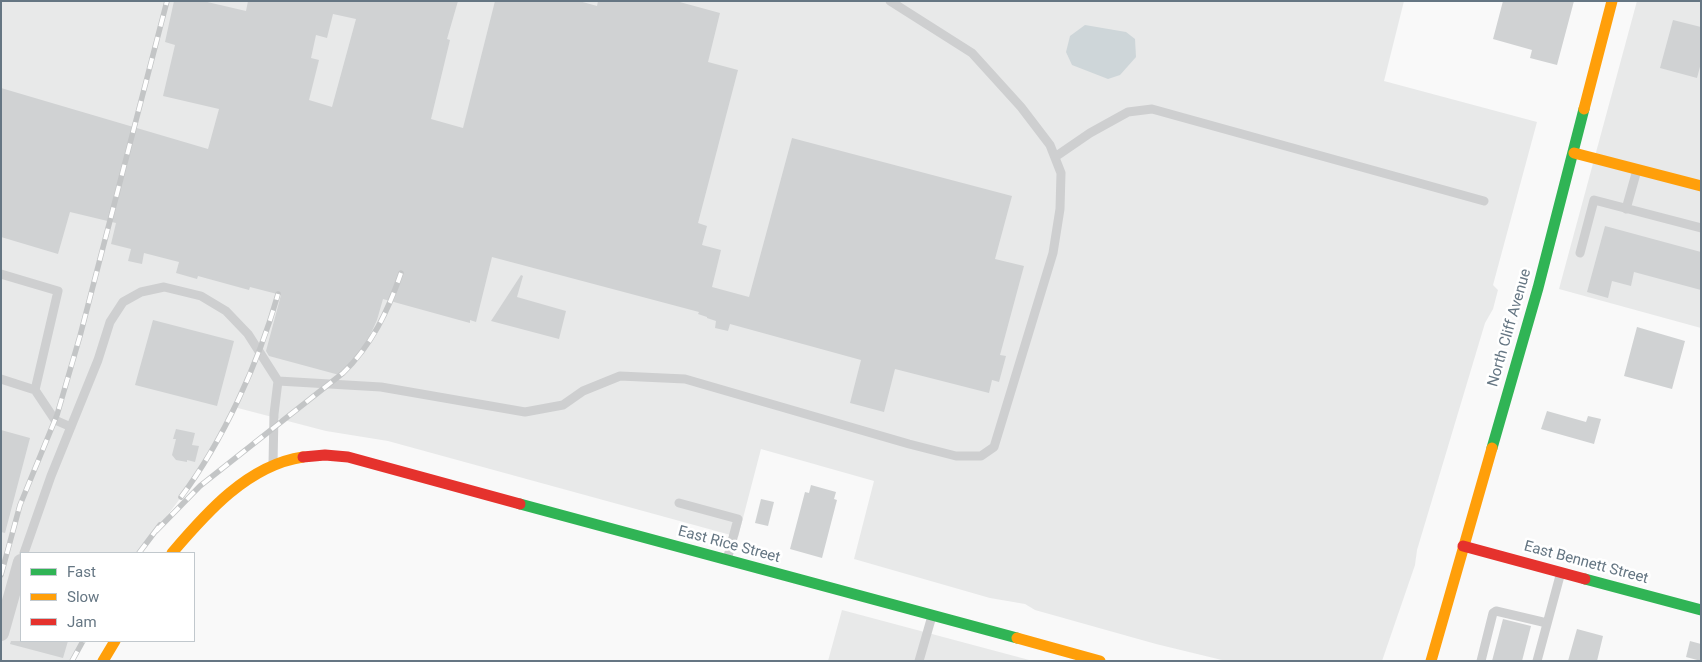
<!DOCTYPE html>
<style>
body{margin:0}
#map{position:relative;width:1702px;height:662px;overflow:hidden;background:#f9f9f9;font-family:Roboto,sans-serif}
canvas{display:block}
.frame{position:absolute;inset:0;border:2px solid #657683;pointer-events:none}
.legend{position:absolute;left:20px;top:552px;width:175px;height:90px;box-sizing:border-box;background:#fff;border:1px solid #c1c8cd;margin:0;padding:6px 9px;list-style:none;font-size:15px;color:#657683}
.legend li{display:flex;align-items:center;gap:10px;height:25px}
.legend b{width:25px;border:1px solid #c1c8cd}
</style>
<div id="map">
<canvas width="1702" height="662"></canvas>
<div class="frame"></div>
<ul class="legend">
<li><b style="height:6px;background:#30b455"></b>Fast</li>
<li><b style="height:6px;background:#ff9f0a"></b>Slow</li>
<li><b style="height:6px;background:#e5322d"></b>Jam</li>
</ul>
</div>
<script>
const ctx = document.querySelector('canvas').getContext('2d');
ctx.lineJoin = 'round';
function fill(path, color) { ctx.fillStyle = color; ctx.fill(path, 'evenodd'); }
function strokePath(path, color, width, dash) { ctx.strokeStyle = color; ctx.lineWidth = width; ctx.lineCap = dash ? 'butt' : 'round'; ctx.setLineDash(dash || []); ctx.stroke(path); }
function label(font, color, halo, rows, align = 'center') {
  ctx.font = font + ' Roboto,sans-serif'; ctx.lineWidth = 5; ctx.setLineDash([]); ctx.textBaseline = 'middle'; ctx.strokeStyle = halo; ctx.fillStyle = color; for (const [text, x, y, turn = 0] of rows) {
    ctx.save(); ctx.translate(x, y); ctx.rotate((+turn || 0) * Math.PI / 180); ctx.textAlign = isNaN(turn) ? turn : align; if (halo) ctx.strokeText(text, 0, 0); ctx.fillText(text, 0, 0); ctx.restore();
  }
}
fill(new Path2D(`
 M1 1H1404L1384 81 1537 122 1493 285 1498 290 1493 309 1485 323 1417 550 1415 565 1382 661H1226L1156 644 1035 610 1025 604 990 598 854 559 874 481 761 449 738 537 388 441 326 431 234 407 205 461 185 492 139 553H21V641H83L72 661H1Z
 M1637 1H1701V328L1559 289Z
 M842 610 1033 661H828Z`), '#e8e9e9');
fill(new Path2D(`
 M1085 25 1126 32 1135 39 1136 57 1120 75 1108 79 1072 65 1066 52 1070 36Z`), '#ced6d9');
fill(new Path2D(`
 M174 1H203L246 11 248 1H458L447 39 450 40 431 119 463 128 495 1H579L597 6 598 1H676L720 13 708 62 738 70 698 223 707 226 702 245 721 250 712 287 749 297 792 138 1012 196 995 259 1024 266 1000 355 1006 356 999 382 992 380 989 393 895 369 884 412 850 403 861 360 730 324 728 331 715 328 716 321 707 318V317L698 314 699 312 492 257 476 322 470 320V323L383 299 377 320 366 344 343 376 269 356 266 351 281 295 250 287 249 290 198 276 197 279 176 273 179 262 144 253 142 264 128 261 131 249 111 244 116 223 70 212 58 254 1 237V88L208 149 219 109 163 96 175 45 165 42ZM333 14 356 19 332 107 309 100 319 60 311 58 316 35 327 38Z
 M1503 1H1574L1557 65 1530 58 1532 50 1493 39Z
 M1673 20 1701 27V63L1697 78 1660 68Z
 M1605 226 1701 252V290L1634 272 1631 286 1612 281 1608 298 1587 292Z
 M521 275 523 276 517 297 566 311 559 339 491 321Z
 M153 320 234 341 217 406 135 385Z
 M1637 327 1685 341 1672 389 1624 376Z
 M1547 411 1586 422 1588 416 1601 419 1594 444 1541 429Z
 M176 429 195 433 192 445 199 446 195 462 187 460V462L176 460 172 455 176 439H173Z
 M1 430 30 438 5 533 1 532Z
 M811 485 836 492 834 499 837 500 822 558 790 549 805 492 809 493Z
 M761 499 774 502 768 526 755 523Z
 M1503 619 1531 626 1522 661H1492Z
 M1577 629 1603 636 1597 661H1568Z
 M11 641H68L63 658 10 644Z
 M1690 641 1701 644V661L1686 657Z`), '#d0d2d3');
strokePath(new Path2D(`
 M1055 157 1090 133 1128 112 1152 109 1484 201
 M1626 209 1637 170
 M1580 253 1594 200 1701 228
 M1 274 58 291 35 390 1 379
 M278 381 381 387 525 412 563 405 583 391 620 376 685 379 909 444 956 456H981L994 447 1053 253 1060 209 1061 173 1050 145 1021 107 972 53 890 1
 M35 390 55 420 71 427
 M679 503 738 519 727 560
 M24 553 51 476 98 360 110 322 123 302 141 292 164 287 201 296 226 311 248 334 278 381 274 414 273 464
 M919 661 932 616
 M1481 661 1493 613 1496 611 1547 623
 M1537 661 1561 572`), '#cecfd0', 9);
strokePath(new Path2D(`
 M1 633 21 562`), '#cecfd0', 16);
strokePath(new Path2D(`
 M1492 448 1538 288 1584 109
 M520 504 1017 638
 M1585 579 1701 610`), '#30b455', 11);
strokePath(new Path2D(`
 M1584 109 1612 1
 M1574 153 1701 186
 M172 553C206 513 248 465 303 457
 M1017 638 1100 661
 M103 661 115 641
 M1431 661 1492 448`), '#ff9f0a', 11);
strokePath(new Path2D(`
 M303 457 325 455 348 457 520 504
 M1463 546 1585 579`), '#e5322d', 11);
const rail = new Path2D(`
 M181 497C223 441 259 362 278 294
 M156 531 200 486 343 373C372 345 388 311 401 273
 M139 553 160 525
 M1 575 20 505 57 415 80 336 167 1
 M72 661 83 641`);
strokePath(rail, '#c3c5c6', 5.5);
strokePath(rail, '#fff', 4, [11]);
label('15px', '#657683', '#fff', [
 ["North Cliff Avenue",1510,328,-74],
 ["East Rice Street",729,545,15],
 ["East Bennett Street",1586,563,15]
]);
</script>
